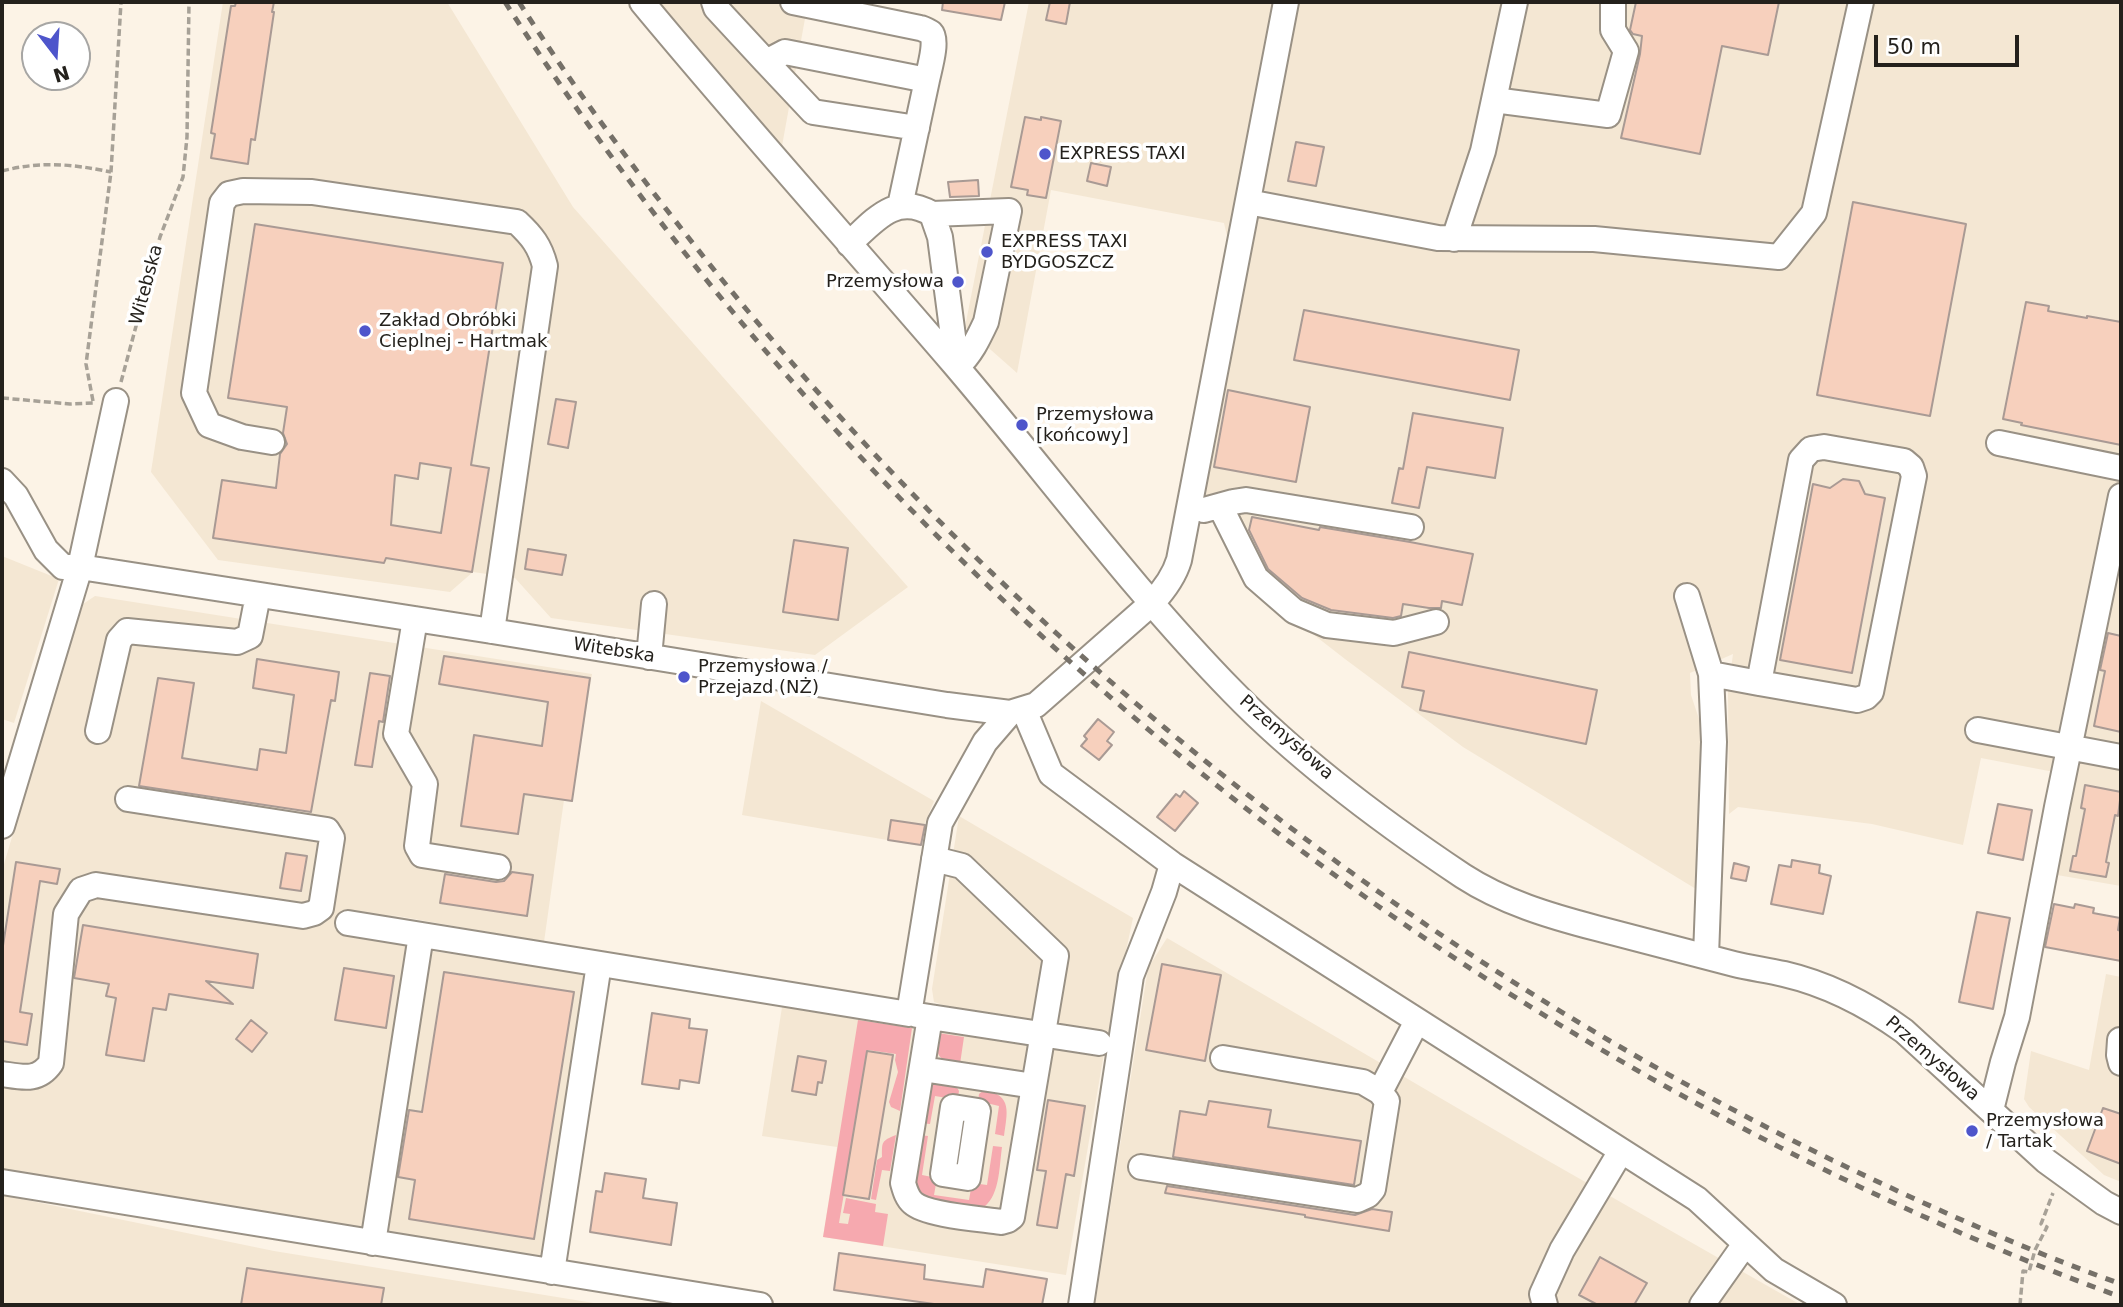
<!DOCTYPE html>
<meta charset="utf-8">
<style>
body{margin:0}
#map{position:relative;width:2123px;height:1307px;overflow:hidden;background:#fcf3e6;font-family:"DejaVu Sans",sans-serif}
canvas{display:block}
.frame{position:absolute;inset:0;border:4px solid #24211c;pointer-events:none}
.north{position:absolute;left:21px;top:21px;width:70px;height:70px;box-sizing:border-box;background:#fff;border:2px solid #a7a6a4;border-radius:50%;rotate:163deg;font-size:19px;font-weight:700;line-height:28px;text-align:center;color:#24211c}
.north::after{content:'';display:block;margin:auto;width:24px;height:32px;background:#4e55cb;clip-path:polygon(50% 0,100% 100%,50% 72%,0 100%)}
.scale{position:absolute;left:1874px;top:35px;width:145px;height:32px;box-sizing:border-box;border:4px solid #24211c;border-top:0;padding-left:9px;font-size:21px;line-height:24px;white-space:nowrap;color:#24211c;-webkit-text-stroke:5px #fff;paint-order:stroke}
</style>
<div id="map">
<canvas width="2123" height="1307"></canvas>
<div class="frame"></div>
<div class="north">N</div>
<div class="scale">50 m</div>
</div>
<script>
const ctx = document.querySelector('canvas').getContext('2d');
ctx.lineJoin = 'round';
function fill(path, color) { ctx.fillStyle = color; ctx.fill(path, 'evenodd'); }
function strokePath(path, color, width, dash) { ctx.strokeStyle = color; ctx.lineWidth = width; ctx.lineCap = dash ? 'butt' : 'round'; ctx.setLineDash(dash || []); ctx.stroke(path); }
function label(font, color, halo, rows, align = 'center') {
  ctx.font = font + ' "DejaVu Sans",sans-serif'; ctx.lineWidth = 7; ctx.setLineDash([]); ctx.textBaseline = 'middle'; ctx.strokeStyle = halo; ctx.fillStyle = color; for (const [text, x, y, turn = 0] of rows) {
    ctx.save(); ctx.translate(x, y); ctx.rotate((+turn || 0) * Math.PI / 180); ctx.textAlign = isNaN(turn) ? turn : align; if (halo) ctx.strokeText(text, 0, 0); ctx.fillText(text, 0, 0); ctx.restore();
  }
}
fill(new Path2D(`
 M223 2H447L573 207 908 587 815 655 551 618 515 578 473 572 450 592 218 560 151 472Z
 M659 2H808L782 146 692 40Z
 M1029 2H2121V886L2057 875 2071 805 2049 801 2054 772 1981 758 1963 845 1872 824 1738 807 1729 814 1728 691 1733 654 1690 673 1691 695 1702 728 1696 889 1463 747 1345 659 1251 586 1201 492 1240 291 1224 223 1051 190 1017 373 965 327Z
 M2 556 59 579 14 723 2 719Z
 M95 596 592 674 572 801 564 800 544 942 386 914 414 920 411 948 586 974 543 1257 2 1171V871L80 606Z
 M761 701 934 801 925 823 922 846 742 815Z
 M959 816 1133 918 1103 1059 1066 1275 823 1237 837 1147 762 1136 782 1007 944 1033 949 1007 934 1002 932 989Z
 M1167 938 1524 1147 1801 1305H1095L1148 968Z
 M2106 974 2121 977V1182L2104 1175 2029 1107 2024 1099 2031 1051 2089 1070Z
 M2 1195 274 1251 606 1305H2Z`), '#f4e7d3');
fill(new Path2D(`
 M858 1020 912 1028 900 1111 891 1107 889 1102 898 1072 895 1060 896 1054 868 1050 839 1223 848 1224 850 1214 843 1213 846 1198 876 1204 875 1212 888 1214 883 1246 823 1237Z
 M938 1033 964 1037 960 1064C937 1061 935 1055 938 1033Z
 M931 1083 956 1086 959 1091 958 1097 953 1099 935 1096 930 1124 921 1123Z
 M984 1090C1013 1095 1007 1113 1004 1136L995 1134 999 1106 978 1101 979 1094Z
 M896 1135 890 1171 882 1170 876 1200 871 1199 877 1160 882 1157C882 1142 881 1141 896 1135Z
 M919 1135 928 1136 922 1175 937 1178 934 1195 969 1200 972 1183 987 1185 993 1146 1002 1147C999 1168 1000 1198 981 1209L928 1203 912 1185Z`), '#f6a9af');
const building = new Path2D(`
 M236 2H274L272 12H274L255 140 251 139 248 164 211 158 215 134 211 133 231 6H235Z
 M943 2H1005L1001 20 942 10Z
 M1050 2H1070L1066 24 1046 20Z
 M1636 2H1779L1768 55 1722 46 1700 154 1621 138 1640 54 1642 36 1633 34 1630 30Z
 M1025 117 1041 120V117L1061 121 1046 198 1027 195 1028 190 1011 187Z
 M1296 142 1324 147 1316 186 1288 181Z
 M1091 163 1111 167 1107 186 1087 181Z
 M978 180 979 196 950 197 948 182Z
 M1853 202 1966 224 1930 416 1817 395Z
 M255 224 503 263 471 465 489 468 472 572 386 558 384 563 213 538 222 480 276 488 280 454 287 444 283 433 287 407 228 398ZM420 463 451 468 441 533 391 525 395 475 418 479Z
 M2026 302 2049 306 2048 311 2087 318V316L2121 322V445L2021 425 2022 423 2003 419Z
 M1304 310 1519 350 1510 400 1294 360Z
 M1228 390 1310 407 1296 482 1214 467Z
 M556 399 576 402 568 448 548 444Z
 M1413 413 1503 428 1495 478 1427 467 1419 508 1392 503 1399 468 1403 469Z
 M1843 479 1859 481 1865 494 1885 498 1852 673 1780 660 1813 484 1830 488Z
 M1252 517 1319 530 1320 527 1410 542 1473 554 1462 605 1442 601 1441 608H1429L1403 604 1401 616 1393 618 1331 610 1302 598 1268 569 1249 530Z
 M794 540 848 548 838 620 783 612Z
 M528 549 566 555 562 575 525 569Z
 M2108 633 2121 636V732L2094 726 2105 671 2100 670Z
 M1409 652 1597 690 1586 744 1420 710 1424 691 1402 687Z
 M444 656 590 678 572 801 524 794 518 834 461 826 474 735 542 746 548 702 439 684Z
 M257 659 339 672 335 701 331 700 311 812 139 786 158 678 194 683 182 758 257 770 260 749 286 753 294 695 253 688Z
 M370 673 390 676 383 722 379 721 372 767 355 765Z
 M1098 719 1114 732 1107 741 1112 745 1099 760 1081 746 1087 739 1084 736Z
 M2085 785 2121 792 2118 816 2115 815 2106 862 2109 863 2106 877 2070 871 2073 856H2076L2085 809 2081 808Z
 M1184 791 1198 803 1175 831 1157 817 1176 794 1180 797Z
 M1998 804 2032 810 2023 860 1988 853Z
 M891 820 925 825 921 845 888 840Z
 M286 853 307 856 301 891 280 888Z
 M1792 860 1820 865 1819 873 1831 876 1823 914 1771 904 1779 865 1791 867Z
 M16 862 60 869 57 884 40 881 20 1012 32 1014 27 1045 2 1041V952Z
 M1734 863 1749 867 1746 881 1731 878Z
 M512 872 533 875 527 916 440 903 445 874 496 882 504 881Z
 M2054 904 2074 908 2075 904 2094 908 2093 913 2120 918 2118 930 2121 931V961L2045 947Z
 M1977 912 2010 918 1993 1009 1959 1002Z
 M83 925 258 954 253 988 206 981 233 1004 169 994 166 1010 153 1008 144 1061 106 1055 116 998 106 996 109 984 74 978Z
 M1162 964 1221 975 1205 1061 1146 1050Z
 M344 968 394 976 386 1028 335 1020Z
 M444 972 574 992 534 1239 409 1219 415 1180 398 1177 409 1110 422 1112Z
 M652 1013 690 1019 689 1028 707 1030 699 1083 680 1080 679 1089 642 1084Z
 M251 1020 267 1033 252 1052 236 1039Z
 M867 1051 893 1055 869 1199 843 1195Z
 M798 1056 826 1061 822 1083 818 1082 816 1095 792 1091Z
 M1048 1100 1085 1106 1074 1176 1066 1174 1057 1228 1037 1225 1046 1171 1037 1170Z
 M1209 1101 1271 1110 1268 1127 1361 1141 1354 1185 1173 1157 1180 1111 1206 1115Z
 M2103 1108 2121 1114V1164L2087 1151Z
 M605 1173 646 1179 643 1198 677 1203 671 1245 590 1232 596 1191 602 1192Z
 M1167 1186 1355 1215 1372 1209 1392 1212 1389 1231 1305 1217V1215L1165 1193Z
 M839 1253 925 1265 924 1279 983 1287 986 1269 1047 1279 1042 1305H934V1304L834 1290Z
 M1600 1257 1647 1283 1634 1305H1598L1579 1295Z
 M247 1268 384 1288 381 1305H241Z`);
fill(building, '#f7d0bd');
strokePath(building, '#a99a94', 2);
const minor = new Path2D(`
 M642 2C744 125 851 244 955 365 1048 474 1133 590 1233 692 1299 760 1385 824 1463 876 1503 902 1550 916 1596 928 1642 940 1688 952 1734 964 1750 968 1767 970 1784 974 1827 984 1868 1005 1904 1031L2046 1161 2104 1203 2121 1212
 M714 2 716 8 766 62
 M793 2 920 28C922 28 930 32 931 33 938 40 929 70 927 80
 M1494 100 1608 115 1626 51 1613 30V2
 M1248 202 1438 238 1594 239 1779 257 1814 213 1861 2
 M900 206 927 80 785 52 766 62 813 112 917 128
 M932 214 940 237 957 367
 M1454 239 1483 151 1515 2
 M849 244C874 221 896 192 932 214L1009 211 986 322C978 339 971 354 957 367
 M272 442 242 437 209 425 194 393 222 203 229 194 243 191 312 192 517 222C532 236 540 246 545 266L492 631
 M1999 443 2121 468
 M2 481 16 496 46 550 63 567H80L116 401
 M1220 506 1256 578 1294 611 1327 625 1394 633 1436 622
 M1204 510 1233 502 1246 500 1411 527
 M1687 596 1711 674 1714 742 1706 956
 M415 619 396 734 425 784 417 846 422 855 498 867
 M649 657 654 604
 M1711 674 1759 683 1801 460 1811 449 1824 447 1904 461 1911 467 1914 476 1871 692 1866 697 1857 700 1759 683
 M1024 710 1051 774 1172 864 1697 1199 1774 1270 1834 1305
 M1978 730 2121 757
 M98 731 119 640 127 631 237 642 250 636 258 595
 M2 826 80 567 492 631 947 705 1010 713 1036 705 1152 603C1164 590 1174 577 1179 560L1286 2
 M934 859 962 866 1056 956 1034 1086
 M348 923 909 1014 940 823 985 742 1010 713
 M917 1015 1099 1043
 M2120 1040 2119 1055 2121 1063
 M922 1069 1034 1086 1012 1217 1008 1220 1001 1222C982 1219 926 1215 913 1203 907 1198 905 1190 903 1183L930 1017
 M2 1074C22 1077 38 1082 51 1063L66 914 81 890 96 885 303 916 314 913 321 908 332 838 327 830 128 799
 M1380 1092 1417 1021
 M953 1107 978 1111 968 1178 943 1174Z
 M1991 1110 2003 1062 2017 1017 2057 807 2121 496
 M1141 1167 1357 1200 1368 1195 1373 1189 1387 1101 1380 1092 1363 1082 1223 1058
 M2 1182 760 1305
 M373 1243 421 935
 M552 1272 599 964
 M1081 1305 1131 976 1164 892 1172 864
 M1545 1305 1542 1294 1562 1250 1621 1151
 M1702 1305 1745 1244`);
strokePath(minor, '#999185', 28);
strokePath(new Path2D(`
 M2 171C41 161 72 164 111 172
 M121 382 160 237 183 177 187 137 189 2
 M2 398 70 404 93 403
 M93 401 86 364 111 172 121 2
 M2020 1305 2023 1271 2029 1272 2035 1250 2047 1227 2041 1224 2053 1193`), '#a7a197', 3.5, [7, 3.5]);
strokePath(minor, '#fff', 24);
strokePath(new Path2D(`
 M505 2C809 473 1239 863 1735 1124 1860 1190 1989 1249 2121 1297
 M519 2C569 81 626 158 684 232 990 623 1385 942 1832 1160 1926 1205 2023 1249 2121 1284`), '#757068', 5, [9, 9]);
for (const [x, y, r, color] of [
 [1045,154,7,"#4e55cb"],
 [987,252,7,"#4e55cb"],
 [958,282,7,"#4e55cb"],
 [365,331,7,"#4e55cb"],
 [1022,425,7,"#4e55cb"],
 [684,677,7,"#4e55cb"],
 [1972,1131,7,"#4e55cb"]
]) { const dot = new Path2D(); dot.arc(x, y, r, 0, 2 * Math.PI); ctx.fillStyle = color; ctx.fill(dot); strokePath(dot, '#fff', 2.5); }
label('18px', '#24211c', '#fff', [
 ["EXPRESS TAXI",1059,154],
 ["EXPRESS TAXI",1001,242],
 ["BYDGOSZCZ",1001,263],
 ["Przemysłowa",944,282,"right"],
 ["Zakład Obróbki",379,321],
 ["Cieplnej - Hartmak",379,342],
 ["Przemysłowa",1036,415],
 ["[końcowy]",1036,436],
 ["Przemysłowa /",698,667],
 ["Przejazd (NŻ)",698,688],
 ["Przemysłowa",1986,1121],
 ["/ Tartak",1986,1142]
], 'left');
label('18px', '#24211c', '#fff', [
 ["Witebska",147,285,-75],
 ["Witebska",614,651,9],
 ["Przemysłowa",1286,738,41],
 ["Przemysłowa",1932,1059,41]
]);
</script>
